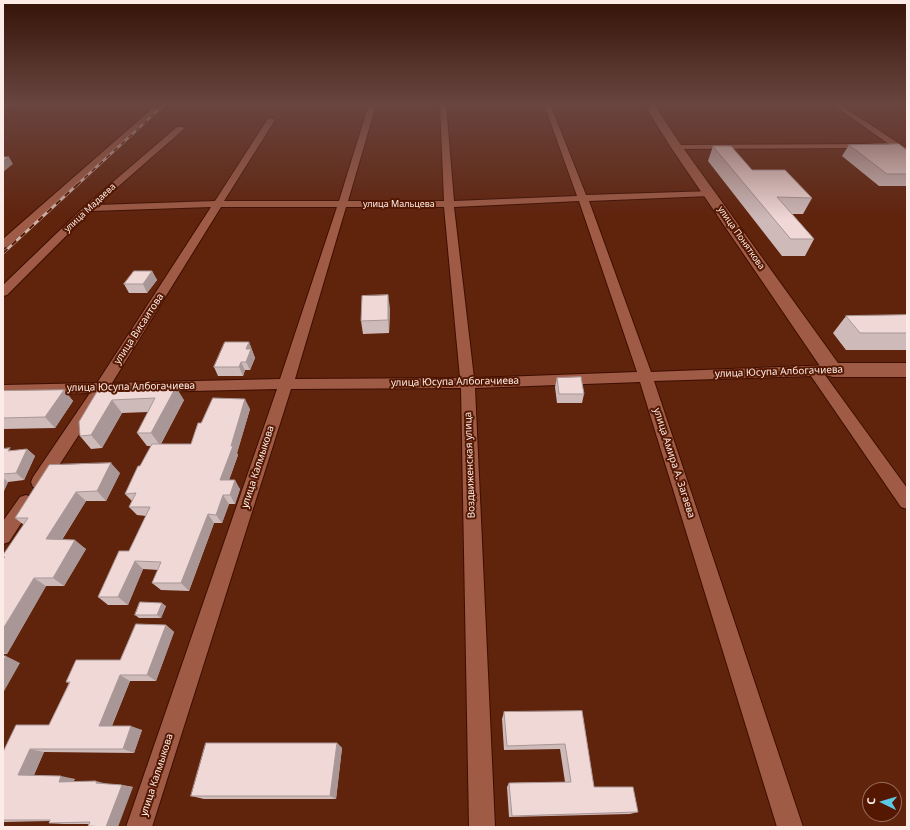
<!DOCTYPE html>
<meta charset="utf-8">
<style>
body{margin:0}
#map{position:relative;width:910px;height:830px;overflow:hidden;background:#60230c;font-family:"Noto Sans",sans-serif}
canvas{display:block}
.frame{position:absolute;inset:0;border:4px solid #fcebe6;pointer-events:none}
.north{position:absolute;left:862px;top:782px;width:40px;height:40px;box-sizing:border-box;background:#541701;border:1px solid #976c5d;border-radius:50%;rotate:275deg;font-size:11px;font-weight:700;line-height:16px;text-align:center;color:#fcebe6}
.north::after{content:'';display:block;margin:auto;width:14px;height:18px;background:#5bc8e6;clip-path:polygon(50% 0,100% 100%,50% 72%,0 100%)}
</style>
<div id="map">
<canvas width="910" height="830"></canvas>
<div class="frame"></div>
<div class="north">С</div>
</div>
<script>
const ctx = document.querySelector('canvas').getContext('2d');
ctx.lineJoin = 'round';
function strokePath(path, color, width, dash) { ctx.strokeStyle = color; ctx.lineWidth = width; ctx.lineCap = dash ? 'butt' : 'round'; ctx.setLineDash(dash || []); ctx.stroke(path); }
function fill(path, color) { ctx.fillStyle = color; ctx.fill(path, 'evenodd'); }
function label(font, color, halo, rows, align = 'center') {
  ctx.font = font + ' "Noto Sans",sans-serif'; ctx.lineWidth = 4; ctx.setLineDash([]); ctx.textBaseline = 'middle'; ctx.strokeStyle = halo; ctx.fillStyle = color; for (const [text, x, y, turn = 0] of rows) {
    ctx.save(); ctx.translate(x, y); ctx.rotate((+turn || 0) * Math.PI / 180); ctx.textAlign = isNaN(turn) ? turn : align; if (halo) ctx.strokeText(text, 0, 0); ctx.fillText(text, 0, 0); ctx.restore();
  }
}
const street = new Path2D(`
 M369 104 376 105 348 201H444L440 104H446L454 201 577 196 544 104H550L586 195 713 191 715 193 713 195 710 196 589 201 651 372 833 365 838 367 840 370 838 373 825 375 907 488V509L901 507 811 376 654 381 803 827H777L640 382 475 388 495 827H469L461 388 291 389 152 827H126L277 389 106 393 45 487 39 489 33 487 31 482 33 477 90 393 3 395V385L97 383 211 207 91 211 7 295 3 296V285L85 206 177 127H183L184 129 97 205 215 201 267 120 271 118 275 120 224 201H339ZM579 201 637 372 474 378 454 207ZM221 207H337L280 379 112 383ZM346 207H444L460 378 295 379Z
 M832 104H839L907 149V154H903Z
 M153 108H156L160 110 7 247 3 248V239Z
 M868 144H871V148L677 149 673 147 677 145Z
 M26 495 32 497 35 502 9 542 3 544V521L20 497Z`);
const secondary = new Path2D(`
 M3 104H34L29 107 3 108Z
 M647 104H657L659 112 681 145 838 363H907V377H833L826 375 670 146 649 112Z`);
strokePath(street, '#3d0e00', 2);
strokePath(secondary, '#3d0e00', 2);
fill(street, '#9f5b45');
fill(secondary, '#9f5b45');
const railFar1 = new Path2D(`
 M77 185 165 104`);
const rail = new Path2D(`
 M3 253 78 184`);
strokePath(railFar1, '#d0b2a8', 2.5);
strokePath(rail, '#d0b2a8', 3);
strokePath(railFar1, '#541701', 1.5, [5]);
strokePath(rail, '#541701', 2, [6]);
fill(new Path2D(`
 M849 145 907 150V186H879L842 156Z
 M713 146 752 170 812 198 803 214H792L814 239 805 256H782L708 161Z
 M152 271 157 280 147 293H129L124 284Z
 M390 308 389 333 363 334 361 321Z
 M907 315V350H846L833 333 846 316Z
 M249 342 255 358 250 370H245L243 376H218L214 367Z
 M557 378 584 394 582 403H557L555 387Z
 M100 387 184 400 161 444H191L201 423 250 409 237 453 238 455 229 480 240 489 235 504H229L222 523H214L189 591 161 590 152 583 158 570 143 569 128 605H108L98 597 129 551 146 516 137 515 129 507 132 501 125 494 151 446H147L137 433 148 412 122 413 102 448 91 449 80 436Z
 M64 390 73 401 55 428 3 429V391Z
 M3 449 13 451 27 449 35 456 24 480 8 482 3 493Z
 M120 473 106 501H86L62 540 86 549 64 586H46L7 654H3V559L4 558H3V555L24 525 15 518Z
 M166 606 161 618H139L135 615Z
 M166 625 174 632 156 681H130L112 726 142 730 134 753 44 752 34 775 75 779 73 782 122 785 133 787 90 824H63L49 823 50 821 3 822V752L49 725 69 683 66 682 120 660Z
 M582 711 594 787 638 812 630 814 509 817 507 787 509 783 565 782 560 749 504 750 502 719 504 712Z
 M337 743 342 748 336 799H204L191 796Z`), '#cebab9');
fill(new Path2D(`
 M9 157 13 164 3 172V161Z
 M152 271 157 280 147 293 143 284Z
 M388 295 390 308 389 333 388 320Z
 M249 342 255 358 250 370 246 362V349Z
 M241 362 245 370 243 376 239 367Z
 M176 387 184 400 160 445 151 433Z
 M64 390 73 401 55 428 45 417Z
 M245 399 250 409 237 453 238 455 226 489 220 480 231 446Z
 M112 400 122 413 102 448 91 435Z
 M27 449 35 456 24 480 16 473Z
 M111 463 120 473 106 501 97 491Z
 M3 478 8 482 3 493Z
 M235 480 240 489 235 504 230 495Z
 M76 492 86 501 57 547 46 539Z
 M223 495 229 504 222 523 216 515Z
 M208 514 214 523 189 591 181 583Z
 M75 540 86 549 64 586 53 578Z
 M135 561 143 569 128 605 118 597Z
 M34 578 46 586 7 654 3 652V629Z
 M162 603 166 606 161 618 157 615Z
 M166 625 174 632 156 681 147 675Z
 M6 656 20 663 3 693V661Z
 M120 675 130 681 110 730 99 726Z
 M131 726 142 730 134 753 123 749Z
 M337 743 342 748 336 799 330 796Z
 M30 749 44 752 33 777 18 775Z
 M61 776 75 779 72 784 59 782Z
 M96 781 108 784 96 783Z
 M122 785 133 787 118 827H106Z`), '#a89796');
const building = new Path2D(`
 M899 144 907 150V174H887L849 145Z
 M713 146H731L752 170H785L812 198 777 197 814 239H791Z
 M3 157H9L3 161Z
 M134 271H152L143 284H124Z
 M388 295V320L361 321 362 296Z
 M907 315V333H860L846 316Z
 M225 342H249L246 349H251L246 362H241L239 367H214Z
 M581 377 584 394H559L557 378Z
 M100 387H176L151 433H137L155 398 112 400 91 435 80 436 79 422Z
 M64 390 45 417 3 418V391Z
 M213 398 245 399 231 446H233L220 480H235L230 495H223L216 515 208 514 181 583H152L161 562 135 561 118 597H98L119 551H129L150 507H129L136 493 125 494 138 466H140L152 444H191L198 423H201Z
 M10 448 8 451 27 449 16 473 3 474V449Z
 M111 463 97 491 76 492 46 539 75 540 53 578H34L3 629V559L5 557H3V555L28 518H15L49 465Z
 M140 602 162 603 157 615H135Z
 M136 624 166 625 147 675H120L99 726H131L123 749H30L18 775 61 776 59 782 96 781V783L122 785 106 827 88 826 90 822 49 823 50 820H3V752L16 725H49L70 682H66L76 660H120Z
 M3 656H6L3 661Z
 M582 711 594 787H633L638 812 512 816 509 783 571 782 565 744 507 746 504 712Z
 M206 743H337L330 796H191Z`);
fill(building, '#f0d8d7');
strokePath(building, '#a89796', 1);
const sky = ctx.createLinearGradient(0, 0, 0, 220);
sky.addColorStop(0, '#351307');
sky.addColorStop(0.47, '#694540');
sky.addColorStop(1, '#69454000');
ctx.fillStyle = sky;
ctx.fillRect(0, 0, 910, 220);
label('9px', '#fcebe6', '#541701', [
 ["улица Мальцева",399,204],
 ["улица Мадаева",90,208,-43],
 ["улица Поняткова",741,238,55]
]);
label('10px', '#fcebe6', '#541701', [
 ["улица Висаитова",139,329,-57],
 ["улица Юсупа Албогачиева",779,372,-2],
 ["улица Юсупа Албогачиева",455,382,-1],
 ["улица Юсупа Албогачиева",131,387,-1],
 ["улица Амира А. Загаева",674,463,72],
 ["Воздвиженская улица",470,465,-92],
 ["улица Калмыкова",258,467,-72],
 ["улица Калмыкова",157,775,-72]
]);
</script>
